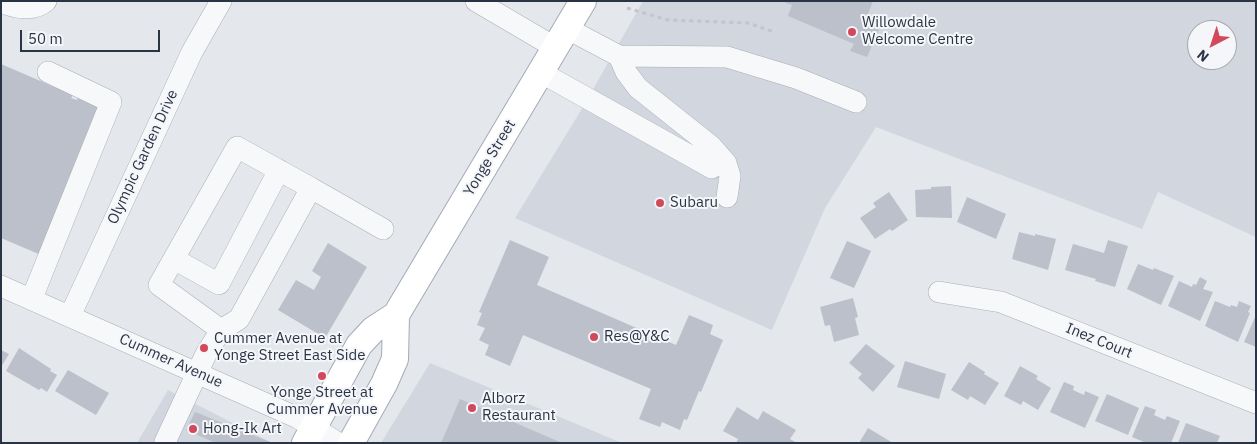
<!DOCTYPE html>
<style>
body{margin:0}
#map{position:relative;width:1257px;height:444px;overflow:hidden;background:#e4e7ec;font-family:"IBM Plex Sans",sans-serif}
canvas{display:block}
.frame{position:absolute;inset:0;border:2px solid #2b3445;pointer-events:none}
.north{position:absolute;left:1187px;top:20px;width:50px;height:50px;box-sizing:border-box;background:#f4f6f9;border:1px solid #a4a8b1;border-radius:50%;rotate:220deg;font-size:14px;font-weight:700;line-height:20px;text-align:center;color:#2b3445}
.north::after{content:'';display:block;margin:auto;width:18px;height:22px;background:#d1495b;clip-path:polygon(50% 0,100% 100%,50% 72%,0 100%)}
.scale{position:absolute;left:20px;top:30px;width:140px;height:22px;box-sizing:border-box;border:2px solid #2b3445;border-top:0;padding-left:6px;font-size:15px;line-height:18px;white-space:nowrap;color:#2b3445;-webkit-text-stroke:4px #f4f6f9;paint-order:stroke}
</style>
<div id="map">
<canvas width="1257" height="444"></canvas>
<div class="frame"></div>
<div class="north">N</div>
<div class="scale">50 m</div>
</div>
<script>
const ctx = document.querySelector('canvas').getContext('2d');
ctx.lineJoin = 'round';
function fill(path, color) { ctx.fillStyle = color; ctx.fill(path, 'evenodd'); }
function strokePath(path, color, width, dash) { ctx.strokeStyle = color; ctx.lineWidth = width; ctx.lineCap = dash ? 'butt' : 'round'; ctx.setLineDash(dash || []); ctx.stroke(path); }
function label(font, color, halo, rows, align = 'center') {
  ctx.font = font + ' "IBM Plex Sans",sans-serif'; ctx.lineWidth = 4; ctx.setLineDash([]); ctx.textBaseline = 'middle'; ctx.strokeStyle = halo; ctx.fillStyle = color; for (const [text, x, y, turn = 0] of rows) {
    ctx.save(); ctx.translate(x, y); ctx.rotate((+turn || 0) * Math.PI / 180); ctx.textAlign = isNaN(turn) ? turn : align; if (halo) ctx.strokeText(text, 0, 0); ctx.fillText(text, 0, 0); ctx.restore();
  }
}
fill(new Path2D(`
 M643 1H1256V237L1158 192 1142 229 876 127 825 208 772 330 515 218 583 107ZM1197 30H1227V60H1197Z
 M430 363 622 443H381Z
 M168 390 272 443H137Z`), '#d2d6de');
fill(new Path2D(`
 M781 1H873L868 14 883 20 867 57 850 51 854 44 788 16 792 5Z
 M1 64 73 95 71 98 77 100 78 97 101 107 41 255 1 238Z
 M951 186 952 218 916 217 915 190 931 189V187Z
 M889 192 908 220 892 231 890 229 875 239 860 218 876 207 873 203Z
 M967 197 1006 214 996 239 957 222Z
 M1019 232 1035 236V234L1056 239 1048 270 1012 259Z
 M510 240 549 257 537 285 676 345 689 315 713 325 710 334 723 340 701 392 699 391 687 420 684 419 680 430 662 422 660 427 639 419 651 389 523 335 510 366 485 355 489 345 479 340 485 328 477 325 482 313 479 312Z
 M1108 240 1128 246 1115 287 1095 281 1096 279 1065 270 1073 244 1104 253Z
 M847 241 871 251 854 288 830 278Z
 M328 243 367 267 325 338 278 310 296 280 314 290 321 277 312 271Z
 M1138 264 1153 270 1154 268 1174 276 1161 305 1127 289Z
 M1200 277 1207 281 1203 289 1213 292 1200 321 1168 306 1179 281 1192 287 1193 284 1196 285Z
 M853 298 858 317 855 318 859 335 834 342 830 325 825 326 820 307Z
 M1215 301 1230 307 1231 305 1237 307 1239 301 1251 306 1248 312 1250 313 1238 342 1205 326Z
 M1256 315V347L1244 342Z
 M866 344 895 366 873 392 858 378 862 374 849 363Z
 M19 348 51 369 50 371 57 375 47 392 41 388 39 390 6 371Z
 M1 350 9 354 1 367Z
 M905 361 946 374 939 399 897 387Z
 M969 362 985 372 984 374 999 383 985 405 970 396 968 400 951 390Z
 M1020 366 1038 376 1036 379 1051 388 1038 410 1023 401 1021 405 1004 396Z
 M68 370 109 393 96 415 55 391Z
 M1064 382 1074 386 1073 390 1084 395 1085 391 1099 397 1085 428 1050 412Z
 M1107 394 1139 408 1128 435 1095 421Z
 M460 399 562 443H441Z
 M1145 406 1156 410 1154 415 1165 420 1167 416 1180 421 1171 443H1146L1132 437Z
 M737 407 758 420 763 411 796 430 790 439 797 443H736L738 439 723 431Z
 M195 412 273 443H216L186 430Z
 M1186 423 1220 436 1217 443H1178Z
 M868 428 893 443H859Z`), '#bbc0ca');
const minor = new Path2D(`
 M476 1 556 48
 M1 2C15 8 34 12 46 1
 M568 29 619 56 626 72 638 88 711 146 726 163 730 176 727 197
 M619 56 727 57 796 78 856 102
 M542 73 712 168
 M174 259 219 284 279 170
 M1 286 298 418 338 443
 M939 292 1001 302 1256 403
 M32 298 111 102 48 72
 M70 316 192 52 221 1
 M221 330 159 285 237 147 311 188
 M167 443 165 442 206 354 221 330 239 319 311 188 383 229`);
const major = new Path2D(`
 M305 443 359 345 373 330 396 315 583 1
 M351 443 384 384 395 359 396 315`);
strokePath(minor, '#a9aeb7', 22);
strokePath(major, '#a3abb8', 28);
strokePath(new Path2D(`
 M627 8 668 20 748 23 774 32`), '#c2c5cb', 3, [4, 4]);
strokePath(minor, '#f7f8fa', 21);
strokePath(major, '#fff', 26);
for (const [x, y, r, color] of [
 [852,32,5,"#d1495b"],
 [660,203,5,"#d1495b"],
 [594,337,5,"#d1495b"],
 [204,348,5,"#d1495b"],
 [322,376,5,"#d1495b"],
 [472,408,5,"#d1495b"],
 [193,429,5,"#d1495b"]
]) { const dot = new Path2D(); dot.arc(x, y, r, 0, 2 * Math.PI); ctx.fillStyle = color; ctx.fill(dot); strokePath(dot, '#f4f6f9', 2); }
label('15px', '#2b3445', '#f4f6f9', [
 ["Willowdale",862,23],
 ["Welcome Centre",862,40],
 ["Subaru",670,203],
 ["Res@Y&C",604,337],
 ["Cummer Avenue at",214,339],
 ["Yonge Street East Side",214,356],
 ["Yonge Street at",322,393,"center"],
 ["Cummer Avenue",322,410,"center"],
 ["Alborz",482,399],
 ["Restaurant",482,416],
 ["Hong-Ik Art",203,429]
], 'left');
label('15px', '#2b3445', '#f4f6f9', [
 ["Olympic Garden Drive",143,157,-65],
 ["Yonge Street",490,158,-59],
 ["Inez Court",1099,341,22],
 ["Cummer Avenue",171,361,24]
]);
</script>
